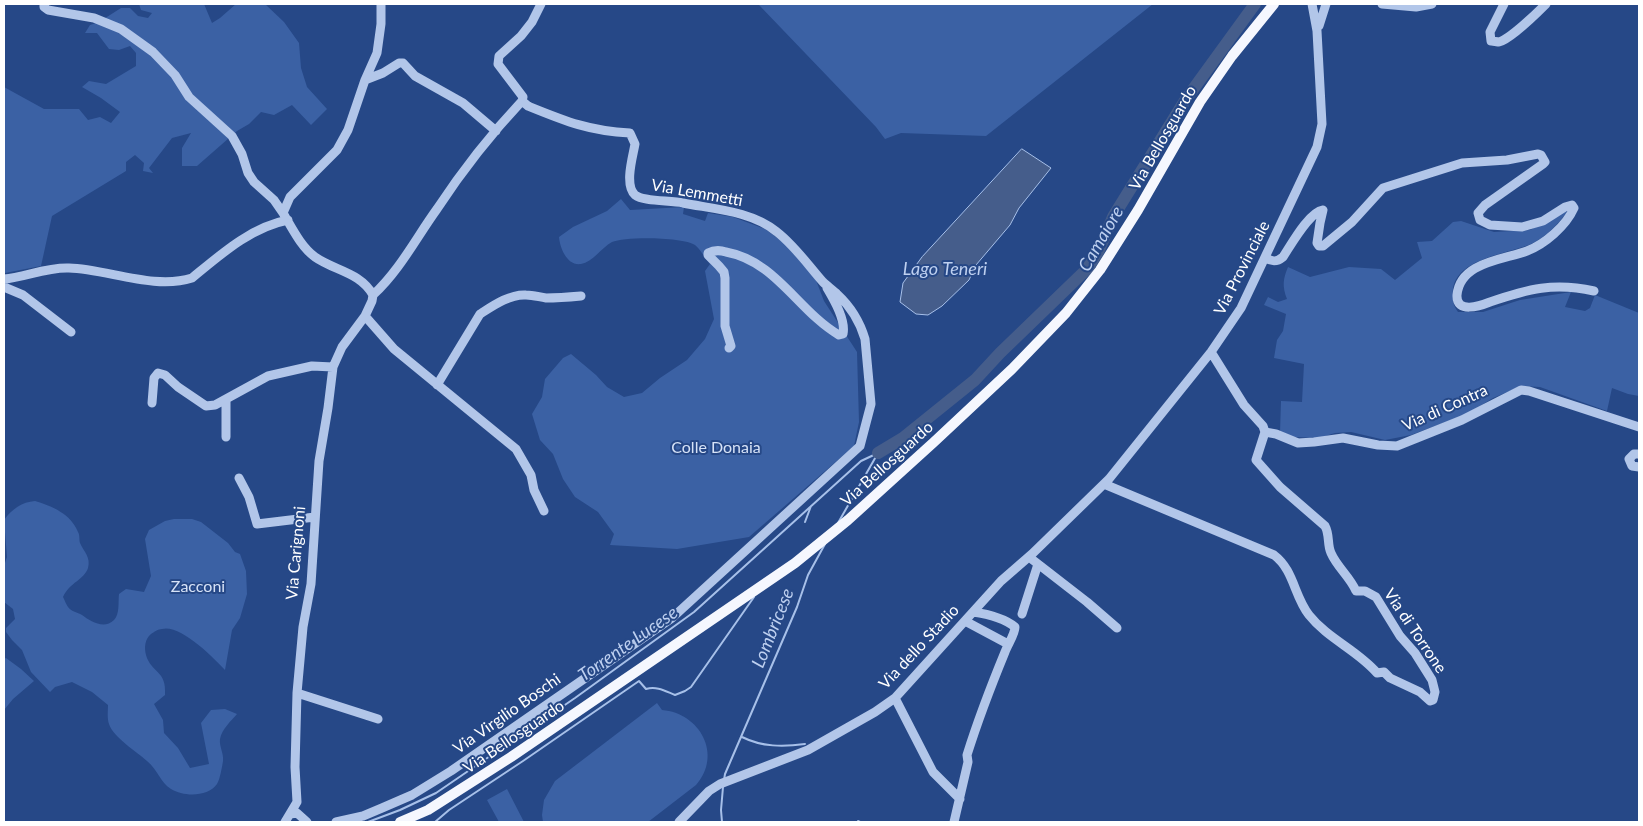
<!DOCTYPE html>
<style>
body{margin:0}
#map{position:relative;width:1643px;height:826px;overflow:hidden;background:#264887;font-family:Lato,sans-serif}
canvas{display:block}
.frame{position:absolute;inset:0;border:5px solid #fff;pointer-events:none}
</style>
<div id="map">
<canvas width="1643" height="826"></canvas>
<div class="frame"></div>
</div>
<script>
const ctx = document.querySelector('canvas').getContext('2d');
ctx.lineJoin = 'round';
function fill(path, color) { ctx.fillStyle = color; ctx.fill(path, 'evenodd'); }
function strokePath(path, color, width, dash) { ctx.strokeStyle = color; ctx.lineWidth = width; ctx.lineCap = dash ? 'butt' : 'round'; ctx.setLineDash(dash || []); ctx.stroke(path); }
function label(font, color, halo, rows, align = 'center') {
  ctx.font = font + ' Lato,sans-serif'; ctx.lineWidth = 4; ctx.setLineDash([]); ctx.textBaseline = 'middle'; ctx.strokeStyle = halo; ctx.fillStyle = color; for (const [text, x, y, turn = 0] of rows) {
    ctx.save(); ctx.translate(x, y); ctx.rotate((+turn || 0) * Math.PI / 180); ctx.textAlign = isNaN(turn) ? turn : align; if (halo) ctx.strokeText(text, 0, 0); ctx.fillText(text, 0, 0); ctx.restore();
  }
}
fill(new Path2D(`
 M139 4H204L212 23 220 18 236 4H265L284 22 299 43 301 68 307 87 327 109 311 125 292 105 274 115 261 112 249 124 237 131 197 166H182V148L191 133 172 138 149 168 153 173 143 171 144 163 135 155 126 162V171L52 216 41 266 5 273 4 87 44 109H79L88 120 100 117 111 123 120 112 101 98 82 87 89 81 106 84 136 66V53L130 46 119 50 109 49 97 33H85L90 25 99 22 121 8H130L138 16 148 18 152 13 141 10Z
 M755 4H1153L986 136 901 133 885 139 876 127 759 5Z
 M621 199 630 210 684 207 683 214 705 221 708 213 733 217 765 229 784 243 814 275 824 301 857 352 859 422 854 446 749 537 677 549 610 545 614 534 598 512 575 497 563 479 553 454 540 440 532 414 542 397 545 379 563 358 571 354 596 375 607 387 624 397 642 393 660 378 687 360 705 339 714 319 705 271 710 264C705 258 701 250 695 245 684 237 625 236 612 242 601 248 593 262 581 264 567 266 560 248 559 237L573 227 607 211Z
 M1567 210 1568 211C1558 224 1546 237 1531 244 1508 254 1451 259 1453 294 1453 302 1453 305 1458 312H1483L1520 300 1571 292 1565 307 1585 311 1590 308 1595 295 1639 313V396L1628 394 1612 388 1607 411 1540 387 1522 386 1493 398 1467 414 1411 435 1385 440 1351 432 1335 433 1319 438 1294 437 1280 433 1281 401 1302 402 1304 364 1274 358 1277 340 1283 331 1286 314 1264 305 1268 297 1278 302 1287 299C1282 286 1283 279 1288 267L1310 277 1349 267 1381 269 1395 280 1422 258 1417 242 1432 241 1453 222 1461 221 1494 232 1530 230Z
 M35 501C52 506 71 514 78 532 80 535 79 540 80 543 84 552 91 557 88 568 84 580 70 582 63 597 65 601 66 604 68 607 72 612 77 612 82 615 90 621 104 630 114 620 120 614 118 602 119 594L126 589 144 592 151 576 145 539 149 530 165 521 174 519H192L201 522 228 543 235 552 240 554 246 571 247 594 240 618 232 630 225 670C213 657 180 624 162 629 158 629 154 632 151 634 145 639 144 647 146 655 151 673 167 670 165 695L154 704 163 720 164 733 178 748 190 768 209 764 201 723 211 710 225 709 237 714C231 721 222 729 220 739 219 746 224 754 223 761 222 767 220 779 217 784 208 797 184 797 171 789 160 782 158 770 147 761 137 752 113 737 109 724 107 718 108 711 108 705L92 692 72 682 55 687 50 692 31 672 22 650 12 640 6 632V628L15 619 13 609 4 602V566L7 557 4 520C12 509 22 502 35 501Z
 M6 658 21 669 34 681 13 699 4 710V659Z
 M657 703 662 710C700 713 723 755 696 785L648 822H543L542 815 544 800 555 781Z
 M507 789 524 822H499L487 800Z`), '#3b61a4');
const water = new Path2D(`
 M1022 149 1051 168 1019 208 1010 225 976 265 969 280 942 306 928 315 916 314 900 302 903 283 922 257Z`);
fill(water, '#455d8b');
strokePath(water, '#a7c0e9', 1);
strokePath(new Path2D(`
 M805 522 811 506
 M838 523 878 453
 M742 737C762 747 783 747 805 744
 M724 780 725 774 797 607 808 575 825 544
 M858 821 860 822
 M368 822 400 810 436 793 575 698 694 612 861 461 878 453
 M435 822 449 810 523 761 639 681 646 689C657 686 665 691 675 695L685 691 691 687 754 597
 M722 822 721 810 723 787`), '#a7c0e9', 2);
strokePath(new Path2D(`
 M878 453 903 438 975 380 1000 353 1087 269 1099 250 1113 217 1186 99 1255 4`), '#455d8b', 12);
strokePath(new Path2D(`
 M44 4V7L48 10 94 18 121 29 153 52 175 75 189 97 232 136 242 154 248 173 254 182 274 200 283 213
 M1382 4 1416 7 1432 4
 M1504 4 1490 32 1491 41C1492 41 1498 42 1499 42 1510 39 1537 13 1546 4
 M1319 26 1326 4
 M365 80 383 73 399 63H403L415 76 463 103 496 131
 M522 101 523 97 498 64 499 56 521 36 532 22 541 4
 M1266 258C1272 262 1277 262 1283 257 1291 245 1309 212 1323 210L1320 223 1317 243 1319 246H1323L1352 222 1383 188 1462 163 1507 160 1538 154 1541 155 1545 162 1543 164 1485 205 1478 213 1480 220 1490 225 1522 227 1543 221 1565 207 1572 205 1574 208C1566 226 1545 244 1527 251 1503 260 1460 262 1457 295 1456 314 1480 306 1490 302 1528 289 1554 282 1594 291
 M4 279C25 277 47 267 69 268 107 269 154 290 192 278 220 255 251 227 288 220
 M4 287 23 295 71 332
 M373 295C360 272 335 271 315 257 301 247 292 228 283 213L290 197 337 150 348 130 365 80 377 53 381 24V4
 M365 316 394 349 516 449 531 475 534 490 544 511
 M729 348 731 346 725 326V278L724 272 719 266 708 255V253C714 250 720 250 726 252 776 261 798 311 839 335L843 334C846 320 834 300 827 288
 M1211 352 1244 405 1263 426 1265 432 1276 434 1298 443 1314 442 1343 438 1378 445 1397 446 1462 420 1521 390 1529 391 1639 427
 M437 385 480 314C494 305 510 294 526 295 533 295 539 297 546 298 557 298 570 297 581 296
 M226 399V437
 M152 403 154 378 158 373 165 375 178 387 206 406 215 405 268 376 312 366 333 367
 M1639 454H1634L1629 459 1632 466 1639 467
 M239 478 249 497 257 524 315 517
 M1104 484 1274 555C1294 570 1294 596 1309 615 1328 639 1357 650 1377 673L1384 672 1390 678 1420 692 1430 701 1433 700 1435 692 1432 680 1415 653 1400 636 1376 597 1365 591H1356C1350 577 1337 567 1331 553 1327 545 1330 535 1325 526L1280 487 1256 460 1265 432
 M1029 557 1087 602 1117 628
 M1022 614 1038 564
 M965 621 1008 644
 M297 693 378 719
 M895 698 933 772 960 799
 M290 814 297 813 307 822
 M285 822 297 802 295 767 297 693 303 627 311 584 319 461 328 408 333 367 342 347 365 316 372 301 373 295
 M336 822 363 816 382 808 412 795 451 771 672 618 860 446 871 404 865 339C860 322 850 306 837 294 833 290 827 286 823 282 808 265 795 246 777 232 752 211 713 209 683 203 671 200 644 202 635 195 624 185 633 156 635 144L630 133C589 131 565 121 528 106L522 101C491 134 462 171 437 209 416 238 400 270 373 295
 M679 822 709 791 720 784 808 750 875 712 895 698 1001 581 1032 554 1109 479 1211 352 1241 308 1317 147 1322 124 1317 31 1312 4
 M954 822 968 762 967 755C978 720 991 686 1005 652 1008 644 1015 634 1015 627 1004 618 987 614 973 612`), '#b2c6e9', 9);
strokePath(new Path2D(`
 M400 822 428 810 511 757 795 563 848 520 934 442 1012 369 1066 313 1100 270 1138 210 1200 102 1232 56 1274 4`), '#f5f7fe', 10);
label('16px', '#fff', '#264887', [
 ["Via Bellosguardo",1163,138,-60],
 ["Via Lemmetti",697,193,10],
 ["Via Provinciale",1242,268,-63],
 ["Via di Contra",1445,408,-24],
 ["Via Bellosguardo",887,464,-42],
 ["Via Carignoni",296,553,-85],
 ["Via di Torrone",1415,631,56],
 ["Via dello Stadio",919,647,-47],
 ["Via Virgilio Boschi",507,714,-35],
 ["Via Bellosguardo",514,737,-34]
]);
label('16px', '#d6e2f7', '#264887', [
 ["Colle Donaia",716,448],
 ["Zacconi",198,587]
]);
label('italic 18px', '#bed0f0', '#264887', [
 ["Camaiore",1101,239,-60],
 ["Lago Teneri",945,269],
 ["Lombricese",773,628,-68],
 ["Torrente Lucese",628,644,-35]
]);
</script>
